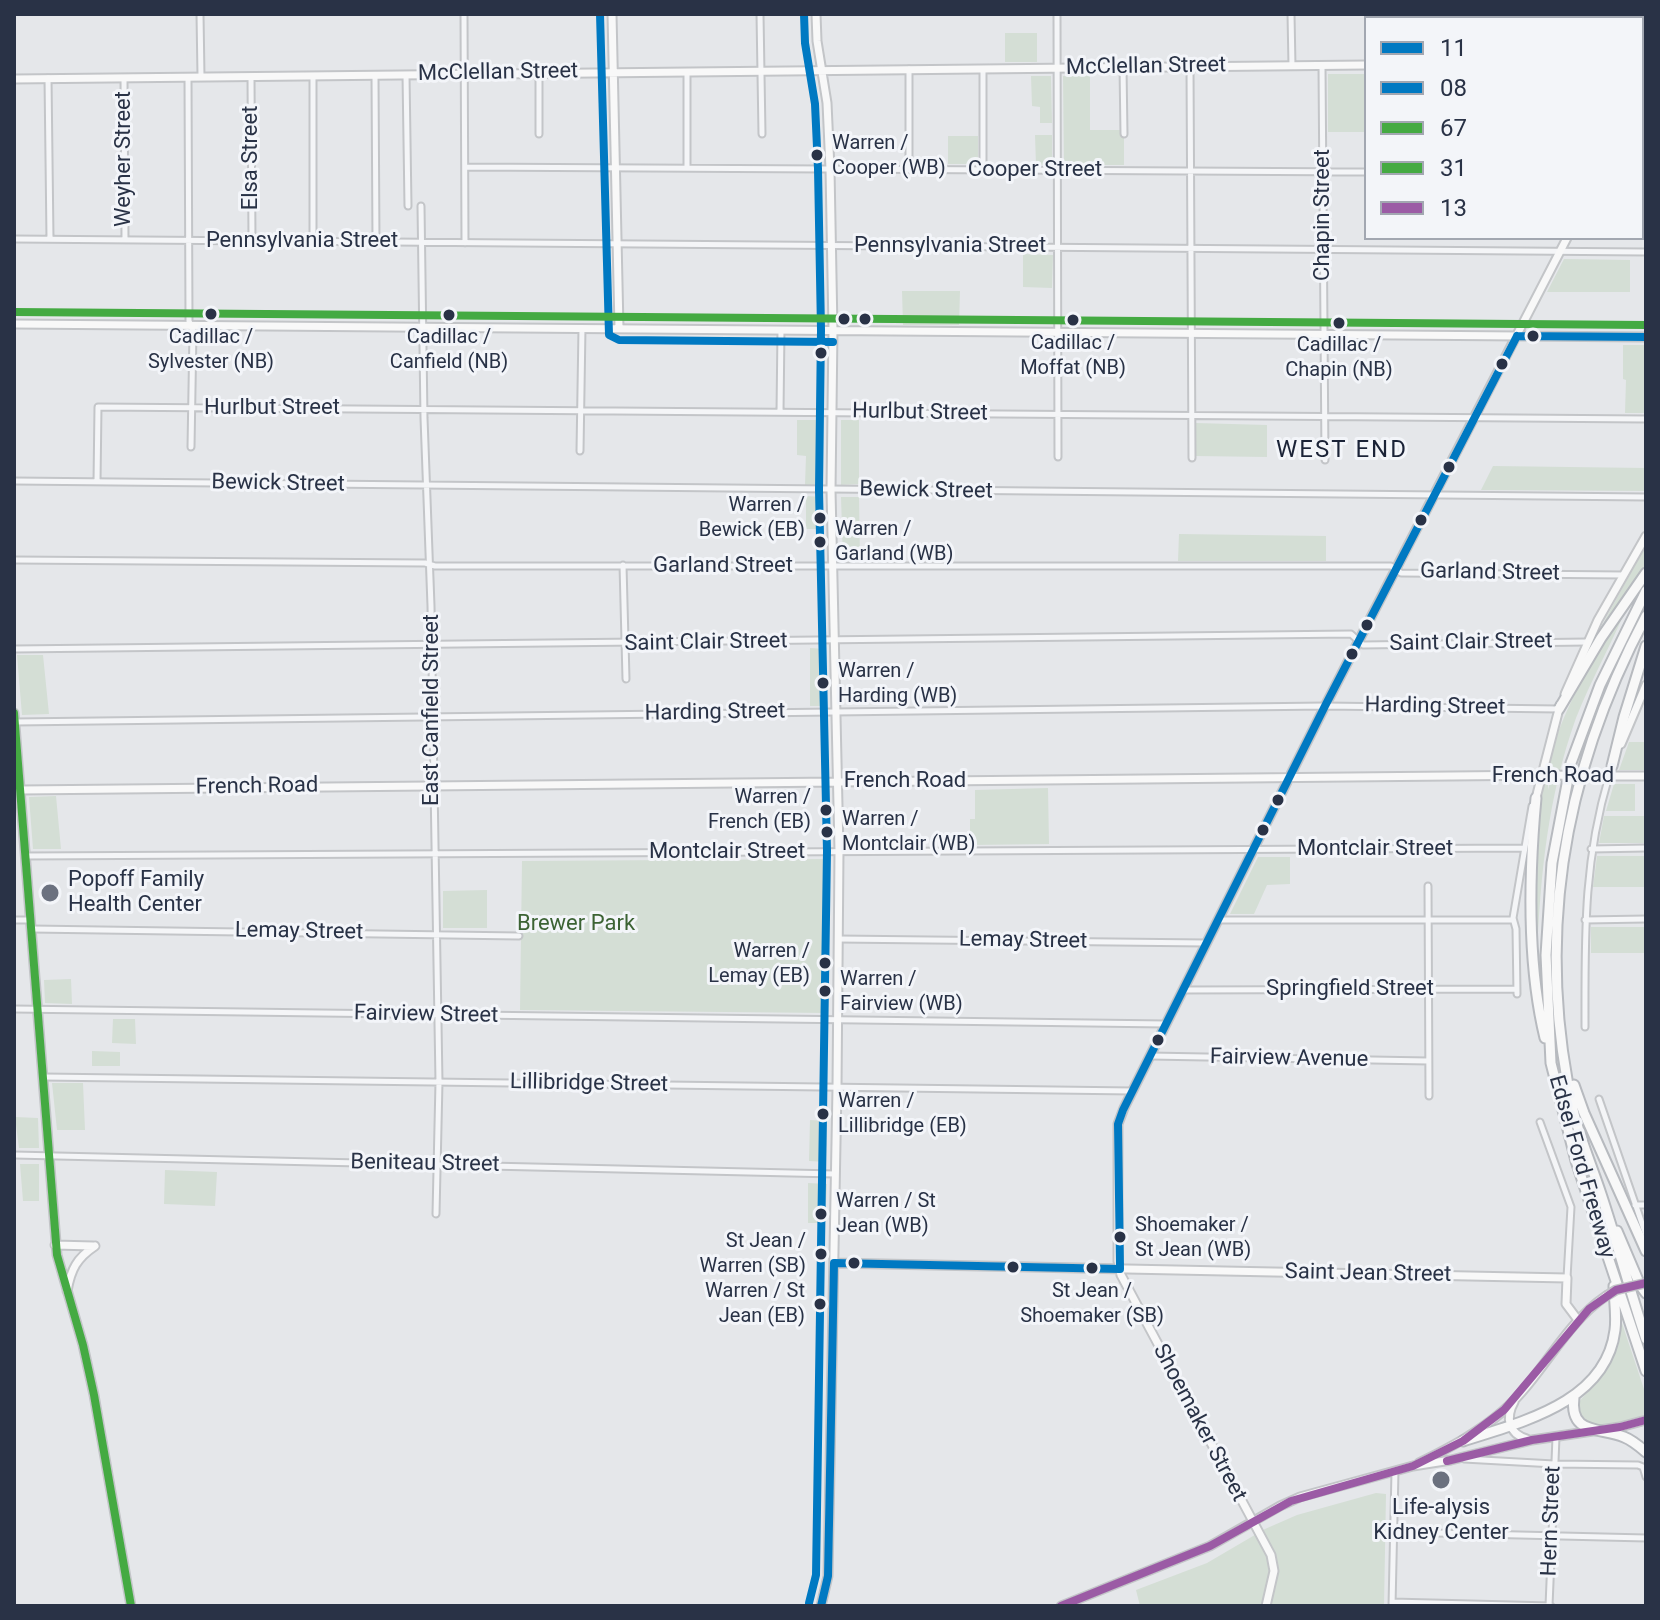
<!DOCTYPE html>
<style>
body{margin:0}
#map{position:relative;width:1660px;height:1620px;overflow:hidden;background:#e5e7ea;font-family:Roboto,sans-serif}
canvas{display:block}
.frame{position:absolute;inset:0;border:16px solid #293246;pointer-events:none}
.legend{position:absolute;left:1364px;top:16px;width:280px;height:224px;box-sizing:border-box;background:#f3f5f9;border:2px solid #a2a7b1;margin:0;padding:10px 14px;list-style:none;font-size:24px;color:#293246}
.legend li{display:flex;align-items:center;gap:16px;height:40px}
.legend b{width:40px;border:2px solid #a2a7b1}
</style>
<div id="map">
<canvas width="1660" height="1620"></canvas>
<div class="frame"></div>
<ul class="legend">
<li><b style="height:10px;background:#0079c2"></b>11</li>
<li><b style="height:10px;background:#0079c2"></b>08</li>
<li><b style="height:10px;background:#44aa42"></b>67</li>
<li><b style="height:10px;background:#44aa42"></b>31</li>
<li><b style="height:10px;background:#9b5ba5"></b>13</li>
</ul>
</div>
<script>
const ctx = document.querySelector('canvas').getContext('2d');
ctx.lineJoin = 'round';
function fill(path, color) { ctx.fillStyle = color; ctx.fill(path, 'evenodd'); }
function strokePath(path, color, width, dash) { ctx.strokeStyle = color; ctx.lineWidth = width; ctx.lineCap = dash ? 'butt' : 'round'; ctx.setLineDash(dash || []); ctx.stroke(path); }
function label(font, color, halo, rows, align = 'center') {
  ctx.font = font + ' Roboto,sans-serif'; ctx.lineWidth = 6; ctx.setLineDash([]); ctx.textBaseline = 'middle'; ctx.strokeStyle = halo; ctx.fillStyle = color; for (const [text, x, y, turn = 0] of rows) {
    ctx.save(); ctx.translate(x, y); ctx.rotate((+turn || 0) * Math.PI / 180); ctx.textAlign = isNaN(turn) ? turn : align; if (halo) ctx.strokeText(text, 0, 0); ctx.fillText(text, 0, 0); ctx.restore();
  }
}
fill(new Path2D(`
 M1005 33H1037V62H1005Z
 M1328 74H1366V132H1328Z
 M1031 76H1051L1052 123H1040V107L1032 106Z
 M1063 76H1090V130H1124V165H1064Z
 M1035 135H1052V165H1036Z
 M948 136H978V164H948Z
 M1023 254 1053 255 1052 288 1023 287Z
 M1564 259 1630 260V292H1547Z
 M902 291H960L959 325H903Z
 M1623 345H1646V413H1625L1626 380 1623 379Z
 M797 420H822V486L805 485 806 456 797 455Z
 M841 420H859V484L841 485Z
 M1196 423 1267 425V457L1195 456Z
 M1493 466 1646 468V491L1481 490Z
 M806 496 822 497 823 529H806Z
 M841 497H859L860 561H843Z
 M1179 534 1326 536V561H1178Z
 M1646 545V567L1584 658Z
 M1638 591 1630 608 1627 607C1611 645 1591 680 1576 718 1548 796 1540 876 1537 958 1532 899 1536 843 1542 784H1548V790L1554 766 1552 769H1546C1565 701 1598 649 1638 591Z
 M810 648 825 649 826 706H810Z
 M17 655H43L49 714 22 715Z
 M1629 742H1646V770H1619Z
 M1614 784H1635V811H1606Z
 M1048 788 1049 844 970 845V819H975V790Z
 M56 796 61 849H33L29 797Z
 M1604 816H1646V843H1599Z
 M1597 856H1646V887H1593Z
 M1258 857H1290V884L1267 885 1254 914H1230Z
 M830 859 828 1013 520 1010 522 861Z
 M487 890V928H443V891Z
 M1591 927H1646V953H1591Z
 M71 979 72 1004 45 1003 44 980Z
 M113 1019H135L136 1044 112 1043Z
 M92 1051 120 1052V1066H92Z
 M52 1083H83L85 1130H57Z
 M15 1117 38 1118 39 1148H19Z
 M810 1120 827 1121 826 1162 809 1161Z
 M20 1164H39V1201H23Z
 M165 1170 217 1172 215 1206 164 1204Z
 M808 1183 827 1184 825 1223H808Z
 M1620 1317 1646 1395V1414C1627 1423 1605 1427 1585 1423L1576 1409C1580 1397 1588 1393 1596 1384 1613 1366 1618 1340 1620 1317Z
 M1376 1493 1386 1494 1384 1606H1140L1136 1590 1207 1563 1265 1529 1297 1515Z`), '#d4ded5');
const street = new Path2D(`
 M200 14 201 76
 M464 14 465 243
 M760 14 762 134
 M1057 14 1058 457
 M1291 14 1292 66
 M1528 14V18
 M1322 66 1325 460
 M1123 67 1124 134
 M1190 67 1192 458
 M909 69V170
 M983 69V170
 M687 73V168
 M539 74V134
 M406 75 408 206
 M313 76V241
 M375 76 376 242
 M188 77 189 321 193 331 191 447
 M251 77 252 241
 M48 78 50 239
 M124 78 125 240
 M465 167 1366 172
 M1642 173H1646
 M421 206 424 418 431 606 439 1082 436 1214
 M14 239 1646 252
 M780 412 781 330
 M580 451 582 328
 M14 481 1646 497
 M97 482 98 407 1646 419
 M14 560 425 563 435 566H1391L1401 573 1624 575
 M623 565 626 679
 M14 649 1351 634 1363 645 1587 642
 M15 722 1325 706 1559 709
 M1591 849 1646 848
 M26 856 1524 848
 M1428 886 1429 1096
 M14 920H30
 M1218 920H1513
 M1585 920 1646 919
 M32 929 519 936
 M838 939 1206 943
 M1183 990 1516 989
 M1517 994 1516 929 1513 918 1532 806
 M14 1009 1166 1024
 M1585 1027C1585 937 1583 863 1609 776
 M1150 1056 1428 1061
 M44 1077 1133 1091
 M1599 1099 1646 1235
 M1540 1122 1571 1207 1567 1278
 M14 1155 835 1174
 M1635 1205H1646
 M1464 1459 1554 1464 1638 1465 1643 1467 1646 1477
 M1393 1532 1646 1538
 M1392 1602 1551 1606
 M1392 1606 1395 1471
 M1549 1606 1556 1437`);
const secondary = new Path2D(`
 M612 14 619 328
 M816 14 817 41 827 103 830 169 833 330 831 490 839 851 837 1088 828 1576 821 1606
 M1642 62H1646
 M14 79 1366 65
 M1642 89 1646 81
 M14 324 1646 337
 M1565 694 1598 620 1646 536
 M14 713 57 1255 83 1345 94 1395 131 1606
 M1621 744 1646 685
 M1594 776H1646
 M20 790 1553 775
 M1536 798 1560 705
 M55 1245 93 1246
 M834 1263 1567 1278 1566 1304 1578 1320
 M67 1291C71 1269 77 1258 95 1246
 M1514 1402C1505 1418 1509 1434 1527 1439
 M1419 1463C1449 1448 1478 1433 1503 1411 1542 1377 1563 1325 1606 1296
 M1061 1606 1210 1546 1280 1506 1300 1497 1413 1466 1451 1460 1532 1440 1620 1427 1646 1420
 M1266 1606 1274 1571 1271 1555 1121 1275 1118 1261V1124L1124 1108 1325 706 1567 238`);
const highway = new Path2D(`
 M1646 591 1600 685 1571 763 1552 863 1546 955 1551 1063 1576 1161 1646 1371
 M1646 616C1562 774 1534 939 1574 1114 1581 1141 1592 1167 1601 1194 1617 1242 1630 1291 1646 1339
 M1559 709 1601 638 1646 573
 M1612 766 1624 717 1646 646
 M1536 798C1529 874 1527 964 1545 1038
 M1574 1085 1584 1113 1646 1251
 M1617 1231 1640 1285 1646 1293
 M1574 1397C1569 1435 1599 1427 1624 1437 1632 1440 1639 1446 1646 1452
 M1463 1441C1521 1422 1606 1403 1615 1330 1617 1316 1614 1300 1614 1286`);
strokePath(street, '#c3c5c8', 9);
strokePath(secondary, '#c3c5c8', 11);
strokePath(highway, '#b7babf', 13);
strokePath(street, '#f4f5f7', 5);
strokePath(secondary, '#f8f8f8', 7);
strokePath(highway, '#f8f8f8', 9);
const secondaryBridge = new Path2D(`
 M1553 775 1594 776
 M1606 1296 1616 1290 1646 1283`);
strokePath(secondaryBridge, '#c3c5c8', 11, []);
strokePath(secondaryBridge, '#f8f8f8', 7);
strokePath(new Path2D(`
 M1517 336 1646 337
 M834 1263 1120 1269
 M1120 1269 1118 1124 1123 1110 1325 706 1517 336
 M821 1606 828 1576 834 1263`), '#0079c2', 8);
strokePath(new Path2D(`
 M600 14 609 335 619 340 833 342
 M804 14 805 43 815 104 818 169 821 330 819 490 827 851 816 1575 809 1603`), '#0079c2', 8);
strokePath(new Path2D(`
 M14 312 1646 325`), '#44aa42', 8);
strokePath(new Path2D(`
 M14 713 57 1255 83 1345 94 1395 131 1606`), '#44aa42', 8);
strokePath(new Path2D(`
 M1447 1461 1532 1440 1620 1427 1646 1420
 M1061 1606 1210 1546 1291 1501 1413 1466 1463 1441 1504 1410 1589 1309 1616 1290 1646 1283`), '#9b5ba5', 8);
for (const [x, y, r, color] of [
 [817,155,7,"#293246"],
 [211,314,7,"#293246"],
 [449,315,7,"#293246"],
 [844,319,7,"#293246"],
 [865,319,7,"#293246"],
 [1073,320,7,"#293246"],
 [1339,323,7,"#293246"],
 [1533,336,7,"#293246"],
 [821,353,7,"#293246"],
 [1502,364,7,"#293246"],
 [1449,467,7,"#293246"],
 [820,518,7,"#293246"],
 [1421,520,7,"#293246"],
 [820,542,7,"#293246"],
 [1367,625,7,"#293246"],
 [1352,654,7,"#293246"],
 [823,683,7,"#293246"],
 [1278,800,7,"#293246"],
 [826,810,7,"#293246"],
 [1263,830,7,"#293246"],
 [827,832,7,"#293246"],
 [50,893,10,"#6b717f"],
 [825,963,7,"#293246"],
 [825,991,7,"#293246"],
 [1158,1040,7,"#293246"],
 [823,1114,7,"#293246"],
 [821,1214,7,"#293246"],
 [1120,1237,7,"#293246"],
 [821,1254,7,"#293246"],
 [854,1263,7,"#293246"],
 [1013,1267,7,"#293246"],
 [1092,1268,7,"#293246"],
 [820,1304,7,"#293246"],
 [1441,1480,10,"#6b717f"]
]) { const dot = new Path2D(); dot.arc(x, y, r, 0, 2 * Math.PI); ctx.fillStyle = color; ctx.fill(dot); strokePath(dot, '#f3f5f9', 3); }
label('20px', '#293246', '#f3f5f9', [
 ["Warren /",832,144],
 ["Cooper (WB)",832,169],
 ["Cadillac /",211,338,"center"],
 ["Sylvester (NB)",211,363,"center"],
 ["Cadillac /",449,338,"center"],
 ["Canfield (NB)",449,363,"center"],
 ["Cadillac /",1073,344,"center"],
 ["Moffat (NB)",1073,369,"center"],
 ["Cadillac /",1339,346,"center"],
 ["Chapin (NB)",1339,371,"center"],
 ["Warren /",805,506,"right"],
 ["Bewick (EB)",805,531,"right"],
 ["Warren /",835,530],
 ["Garland (WB)",835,555],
 ["Warren /",838,672],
 ["Harding (WB)",838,697],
 ["Warren /",811,798,"right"],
 ["French (EB)",811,823,"right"],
 ["Warren /",842,820],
 ["Montclair (WB)",842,845],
 ["Warren /",810,952,"right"],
 ["Lemay (EB)",810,977,"right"],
 ["Warren /",840,980],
 ["Fairview (WB)",840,1005],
 ["Warren /",838,1102],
 ["Lillibridge (EB)",838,1127],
 ["Warren / St",836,1202],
 ["Jean (WB)",836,1227],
 ["Shoemaker /",1135,1226],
 ["St Jean (WB)",1135,1251],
 ["St Jean /",806,1242,"right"],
 ["Warren (SB)",806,1267,"right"],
 ["Warren / St",805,1292,"right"],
 ["Jean (EB)",805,1317,"right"],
 ["St Jean /",1092,1292,"center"],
 ["Shoemaker (SB)",1092,1317,"center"]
], 'left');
label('22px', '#293246', '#f3f5f9', [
 ["McClellan Street",1146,67,-1],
 ["McClellan Street",498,73,-1],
 ["Elsa Street",251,158,-90],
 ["Weyher Street",124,159,-90],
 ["Cooper Street",1035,170],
 ["Chapin Street",1323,215,-90],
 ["Pennsylvania Street",302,241],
 ["Pennsylvania Street",950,246],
 ["Hurlbut Street",272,408],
 ["Hurlbut Street",920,413,1],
 ["Bewick Street",278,484,1],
 ["Bewick Street",926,491,1],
 ["Garland Street",723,566],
 ["Garland Street",1490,573,1],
 ["Saint Clair Street",706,643,-1],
 ["Saint Clair Street",1471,643,-1],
 ["Harding Street",1435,707,1],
 ["East Canfield Street",432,710,-90],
 ["Harding Street",715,713,-1],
 ["French Road",1553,776],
 ["French Road",905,781],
 ["French Road",257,787,-1],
 ["Montclair Street",1375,849],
 ["Montclair Street",727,852],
 ["Lemay Street",299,932,1],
 ["Lemay Street",1023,941,1],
 ["Springfield Street",1350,989],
 ["Fairview Street",426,1015,1],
 ["Fairview Avenue",1289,1059,1],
 ["Lillibridge Street",589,1084,1],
 ["Beniteau Street",425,1164,1],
 ["Edsel Ford Freeway",1581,1167,74],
 ["Saint Jean Street",1368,1274,1],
 ["Shoemaker Street",1199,1423,62],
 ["Hern Street",1552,1521,-88]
]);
label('22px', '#293246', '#f3f5f9', [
 ["Popoff Family",68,880],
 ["Health Center",68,905],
 ["Life-alysis",1441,1508,"center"],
 ["Kidney Center",1441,1533,"center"]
], 'left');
label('22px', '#3c6334', '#f3f5f9', [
 ["Brewer Park",576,924]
]);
ctx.letterSpacing = '2px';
label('24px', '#1b2337', '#f3f5f9', [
 ["WEST END",1342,451]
]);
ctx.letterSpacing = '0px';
</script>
